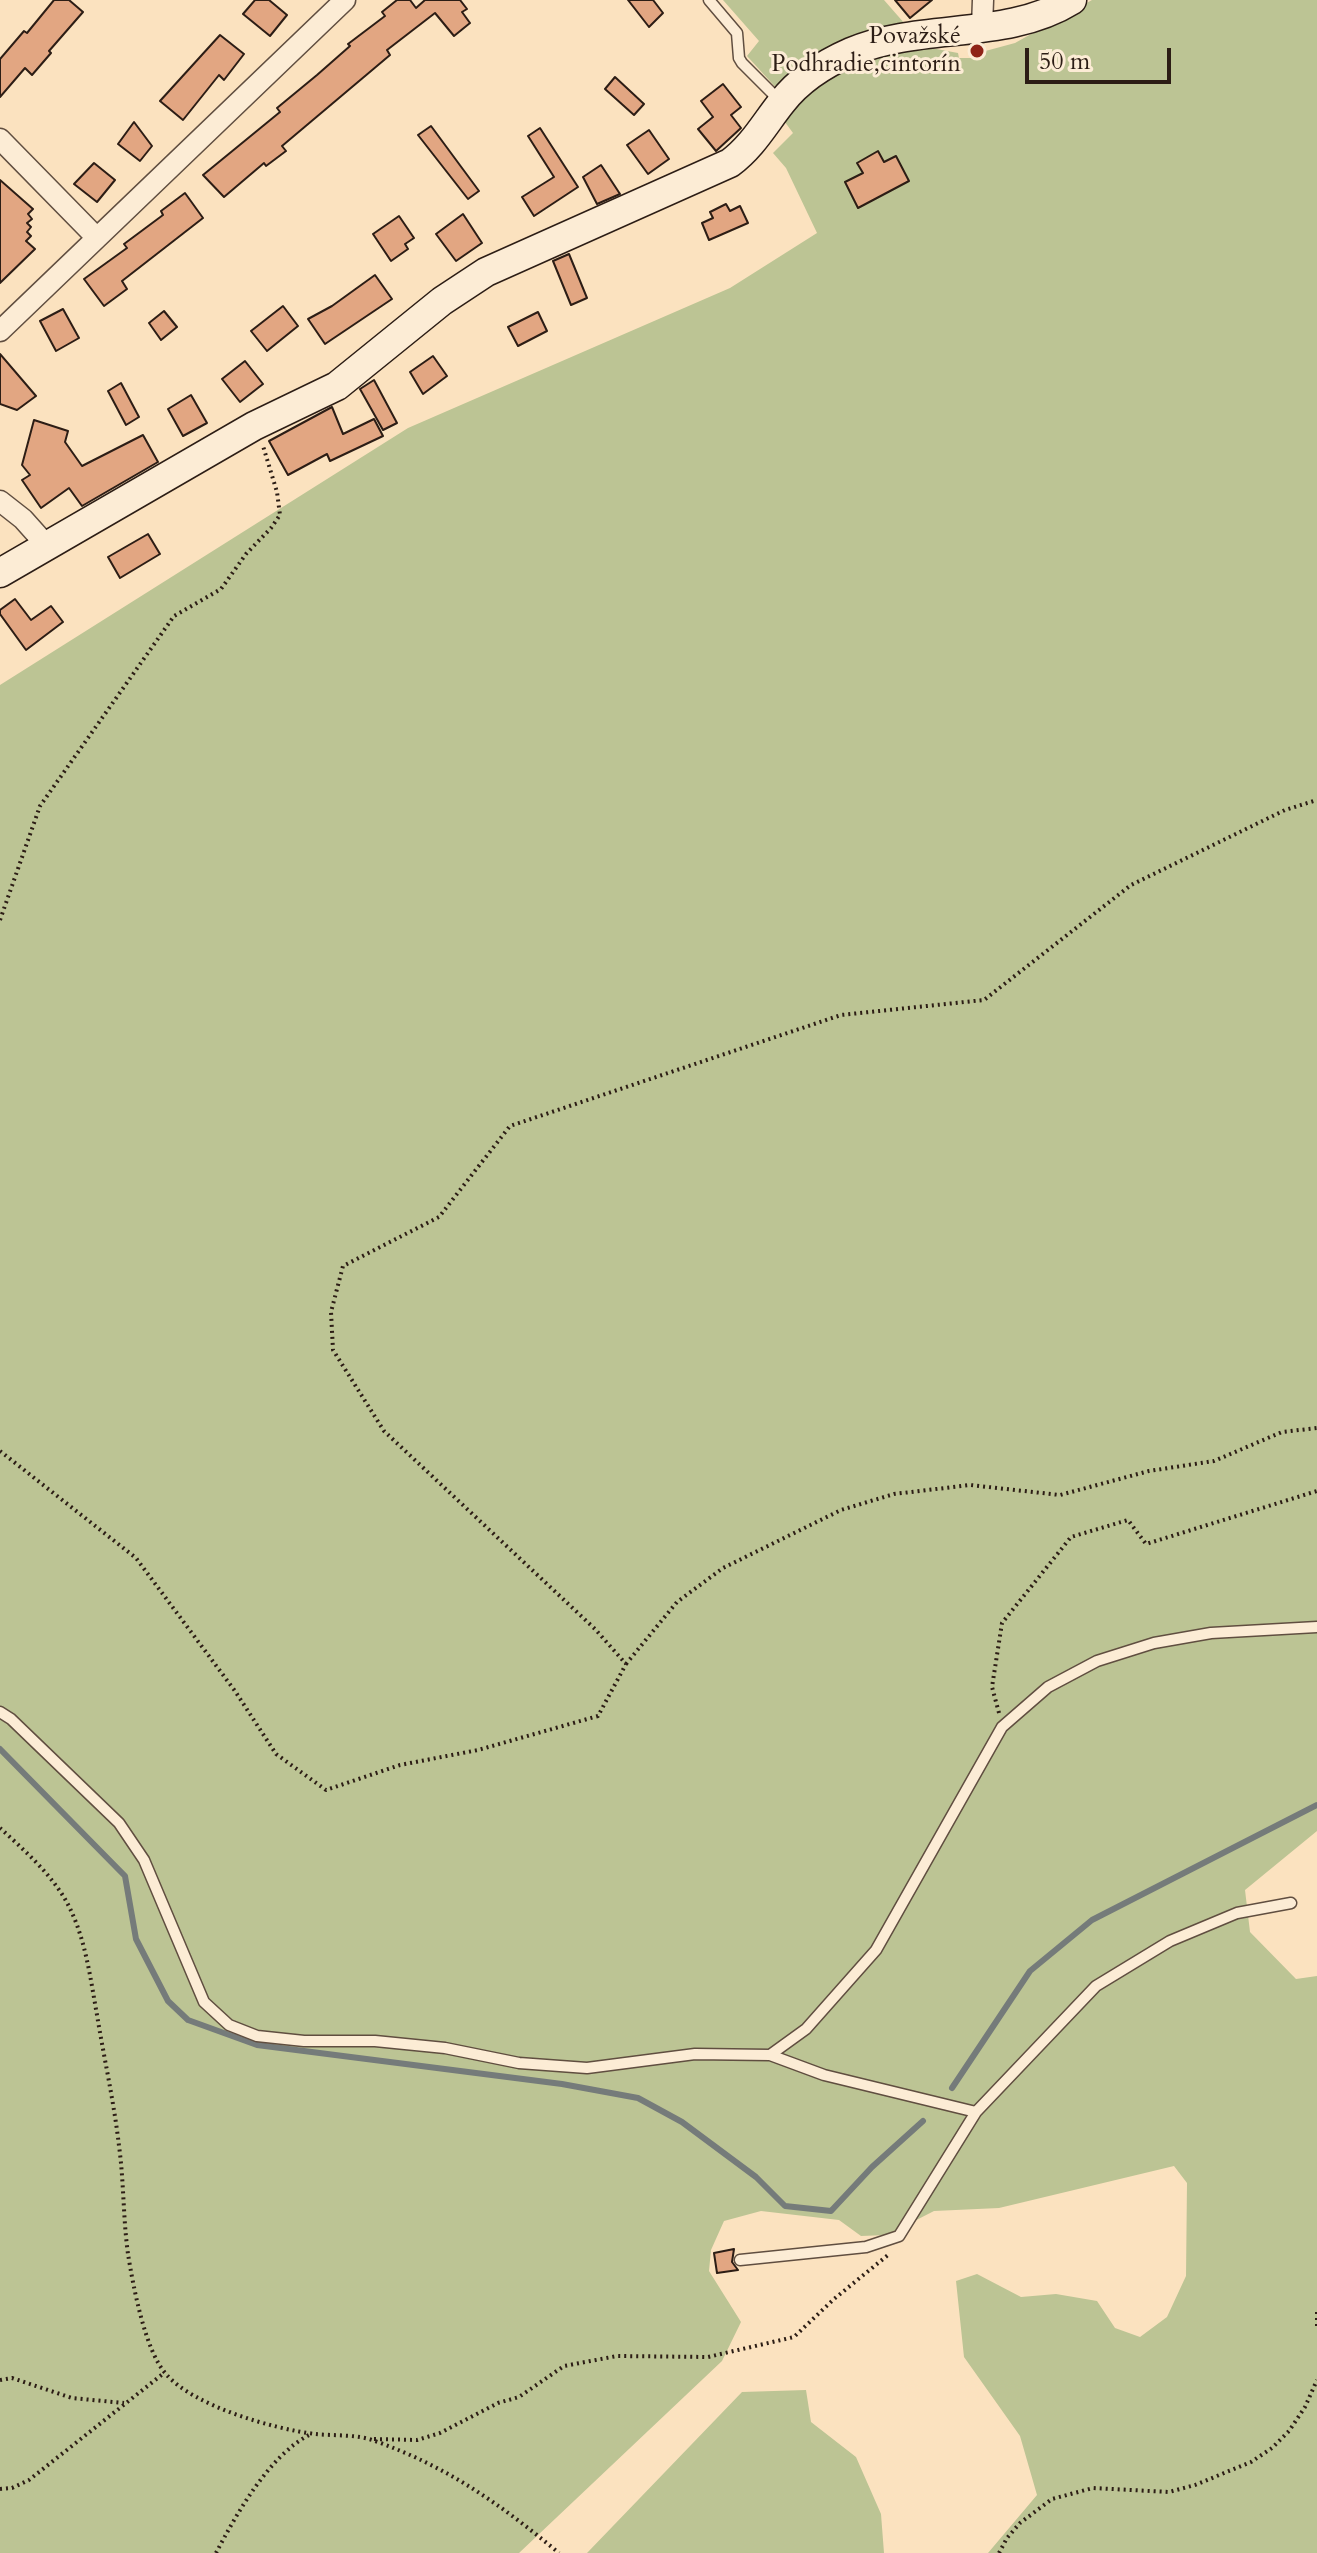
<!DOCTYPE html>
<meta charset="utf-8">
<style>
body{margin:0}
#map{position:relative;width:1317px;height:2553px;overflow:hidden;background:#fbe2bf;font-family:Cardo,serif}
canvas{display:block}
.scale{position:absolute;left:1025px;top:48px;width:146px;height:36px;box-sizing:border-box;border:4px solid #2c1d15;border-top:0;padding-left:10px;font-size:24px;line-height:28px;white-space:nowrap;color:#2c1d15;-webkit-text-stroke:6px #fcecd5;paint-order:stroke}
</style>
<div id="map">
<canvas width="1317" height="2553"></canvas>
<div class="scale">50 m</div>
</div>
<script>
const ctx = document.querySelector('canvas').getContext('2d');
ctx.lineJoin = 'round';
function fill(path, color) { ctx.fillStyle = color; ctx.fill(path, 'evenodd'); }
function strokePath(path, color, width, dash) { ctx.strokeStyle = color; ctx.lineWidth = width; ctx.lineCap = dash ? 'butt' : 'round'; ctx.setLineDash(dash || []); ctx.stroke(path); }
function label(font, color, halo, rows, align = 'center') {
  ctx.font = font + ' Cardo,serif'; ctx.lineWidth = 6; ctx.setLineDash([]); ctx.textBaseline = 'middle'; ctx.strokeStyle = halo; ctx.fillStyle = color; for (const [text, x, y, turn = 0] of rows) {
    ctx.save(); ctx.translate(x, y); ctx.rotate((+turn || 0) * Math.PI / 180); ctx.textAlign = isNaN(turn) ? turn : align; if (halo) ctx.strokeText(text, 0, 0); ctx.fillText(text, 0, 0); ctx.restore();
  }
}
fill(new Path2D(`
 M723 0H884L905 24 779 91 747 56 759 41Z
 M1092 0H1317V1831L1245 1890 1250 1932 1296 1979 1317 1976V2553H988L1037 2495 1020 2436 964 2357 956 2281 977 2274 1021 2297 1056 2294 1097 2301 1115 2328 1140 2337 1167 2317 1186 2276 1187 2183 1174 2166 999 2208 934 2211 887 2235 861 2236 839 2220 761 2211 724 2221 711 2250 709 2271 741 2322 722 2361 519 2553H0V685L408 428 730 288 817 233 786 168 773 153 793 133 782 118 796 100 846 66 910 44 958 53 959 58H977L978 53 1015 43Z
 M806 2390 811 2422 856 2457 881 2514 884 2553H587L742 2392Z`), '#bcc494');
strokePath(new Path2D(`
 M0 1749 125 1876 136 1939 168 2001 188 2020 257 2045 562 2084 638 2098 682 2122 756 2177 785 2206 831 2211 872 2167 923 2121
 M952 2088 1030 1971 1092 1920 1317 1805`), '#757b7a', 6);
const building = new Path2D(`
 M54 0H69L83 12 49 51 51 53 32 75 25 68 0 97V59L24 31 27 33Z
 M255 0H269L287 15 270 36 243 14Z
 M397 0H410L416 8 425 0H460L467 9 462 12 470 23 454 36 435 13 387 50 390 55 282 146 286 151 266 166 264 163 224 197 203 175 280 112 277 108 317 75 350 46 348 44 385 16 382 12Z
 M628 0H653L663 13 649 27Z
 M895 0H932L910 18Z
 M220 35 244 54 224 80 219 75 183 120 160 101Z
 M615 77 644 104 634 115 605 89Z
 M723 84 741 107 731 115 741 128 716 151 698 129 713 117 701 101Z
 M134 122 152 146 140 161 118 144Z
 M431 126 479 191 468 199 418 135Z
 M540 128 578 187 534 216 522 197 554 177 528 136Z
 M649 130 669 159 648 174 627 145Z
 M878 151 884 162 896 156 909 181 858 208 845 182 863 173 857 163Z
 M94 163 115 180 97 202 74 184Z
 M601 165 620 194 597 204 583 177Z
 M0 180 33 209 28 214 32 219 27 223 31 227 27 232 31 236 26 241 35 249 0 283Z
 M185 193 203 218 122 281 127 289 104 306 84 279 127 248 124 244 163 215 161 211Z
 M726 204 730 211 740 206 748 223 709 240 702 223 713 218 710 212Z
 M463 214 482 243 456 261 436 234Z
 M399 216 414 238 405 244 408 249 391 261 373 234Z
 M569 254 587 298 571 305 553 261Z
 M375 275 392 299 325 344 308 319 332 306Z
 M283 306 298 326 267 351 251 331Z
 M63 309 79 338 56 351 40 321Z
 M164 311 177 327 161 340 149 323Z
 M538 312 547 331 518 346 508 327Z
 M0 354 36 396 17 410 0 404Z
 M433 356 447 376 423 394 410 372Z
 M245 361 263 384 240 402 222 379Z
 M374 380 397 423 383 430 360 389Z
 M121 383 139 417 126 425 108 391Z
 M191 395 207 423 183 436 168 409Z
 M332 407 343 434 374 419 383 436 330 461 327 454 288 475 269 441Z
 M34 420 68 431 65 442 82 466 143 435 158 462 82 506 69 488 41 508 22 480 30 475 22 465Z
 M148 534 160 554 120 578 108 557Z
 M15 599 31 620 51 606 63 622 26 650 0 614V610Z
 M734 2249 732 2262 738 2270 717 2273 714 2253Z`);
fill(building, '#e2a682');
strokePath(building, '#2c1d15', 2);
const lane = new Path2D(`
 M709 0 737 33 739 58 742 63 780 101
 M0 1712 11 1719 119 1823 144 1860 204 2002 229 2025 257 2036 304 2041H375L445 2048 519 2063 587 2068 695 2054 770 2055 806 2029 876 1950 1002 1727 1048 1687 1097 1661 1154 1643 1211 1633 1317 1627
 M770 2055 824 2075 976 2112 1096 1986 1170 1941 1237 1913 1291 1903
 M740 2260 866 2247 899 2236 976 2112`);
const street = new Path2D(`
 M982 27 983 0
 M0 139 96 237
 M0 331 345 0
 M0 501 23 519 48 547`);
const secondary = new Path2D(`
 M0 573 254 426 337 386 442 301 486 272 730 163C753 146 765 123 782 102 799 80 826 63 851 52 922 22 1006 41 1072 0`);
strokePath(lane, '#604e40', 13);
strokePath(street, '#604e40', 23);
strokePath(secondary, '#2c1d15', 31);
strokePath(new Path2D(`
 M0 920 40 806 174 616 221 589 246 554 271 528 280 515 277 492 263 446
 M0 1451 136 1558 235 1691 276 1754 326 1790 400 1765 478 1750 598 1716 626 1664 595 1629 384 1431 333 1350 331 1312 343 1266 439 1217 510 1126 841 1015 984 1000 1131 885 1285 810 1317 800
 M626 1664 677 1602 723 1568 841 1510 894 1494 970 1485 1060 1495 1149 1471 1214 1461 1282 1432 1317 1428
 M999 1713 992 1687 1002 1623 1071 1537 1128 1520 1146 1544 1317 1491
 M0 1828C23 1849 49 1872 65 1899 85 1934 90 1976 97 2015 104 2058 114 2102 119 2146 124 2182 123 2218 128 2254 133 2285 145 2351 166 2374 193 2406 274 2429 315 2434 334 2436 357 2434 375 2441 448 2467 500 2504 559 2553
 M1317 2312V2326
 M0 2380 12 2378 72 2398 124 2403
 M374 2439 417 2440 440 2433 498 2403 519 2397 564 2366 617 2356 708 2357 794 2337 834 2299 888 2255
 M0 2489 12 2488 29 2480 164 2373
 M216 2553C237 2513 269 2456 309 2435
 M999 2553 1007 2538 1020 2523 1052 2499 1093 2488 1169 2492 1195 2485 1251 2462 1272 2448 1289 2431 1305 2407 1317 2380`), '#2c1d15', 4, [2, 4]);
strokePath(lane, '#fcecd5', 10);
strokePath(street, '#fcecd5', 20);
strokePath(secondary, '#fcecd5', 28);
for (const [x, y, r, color] of [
 [977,51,8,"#8f2418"]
]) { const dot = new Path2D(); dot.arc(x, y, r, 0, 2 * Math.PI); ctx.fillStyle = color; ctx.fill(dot); strokePath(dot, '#fcecd5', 3); }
label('24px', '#2c1d15', '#fcecd5', [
 ["Považské",961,37],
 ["Podhradie,cintorín",961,65]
], 'right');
</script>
